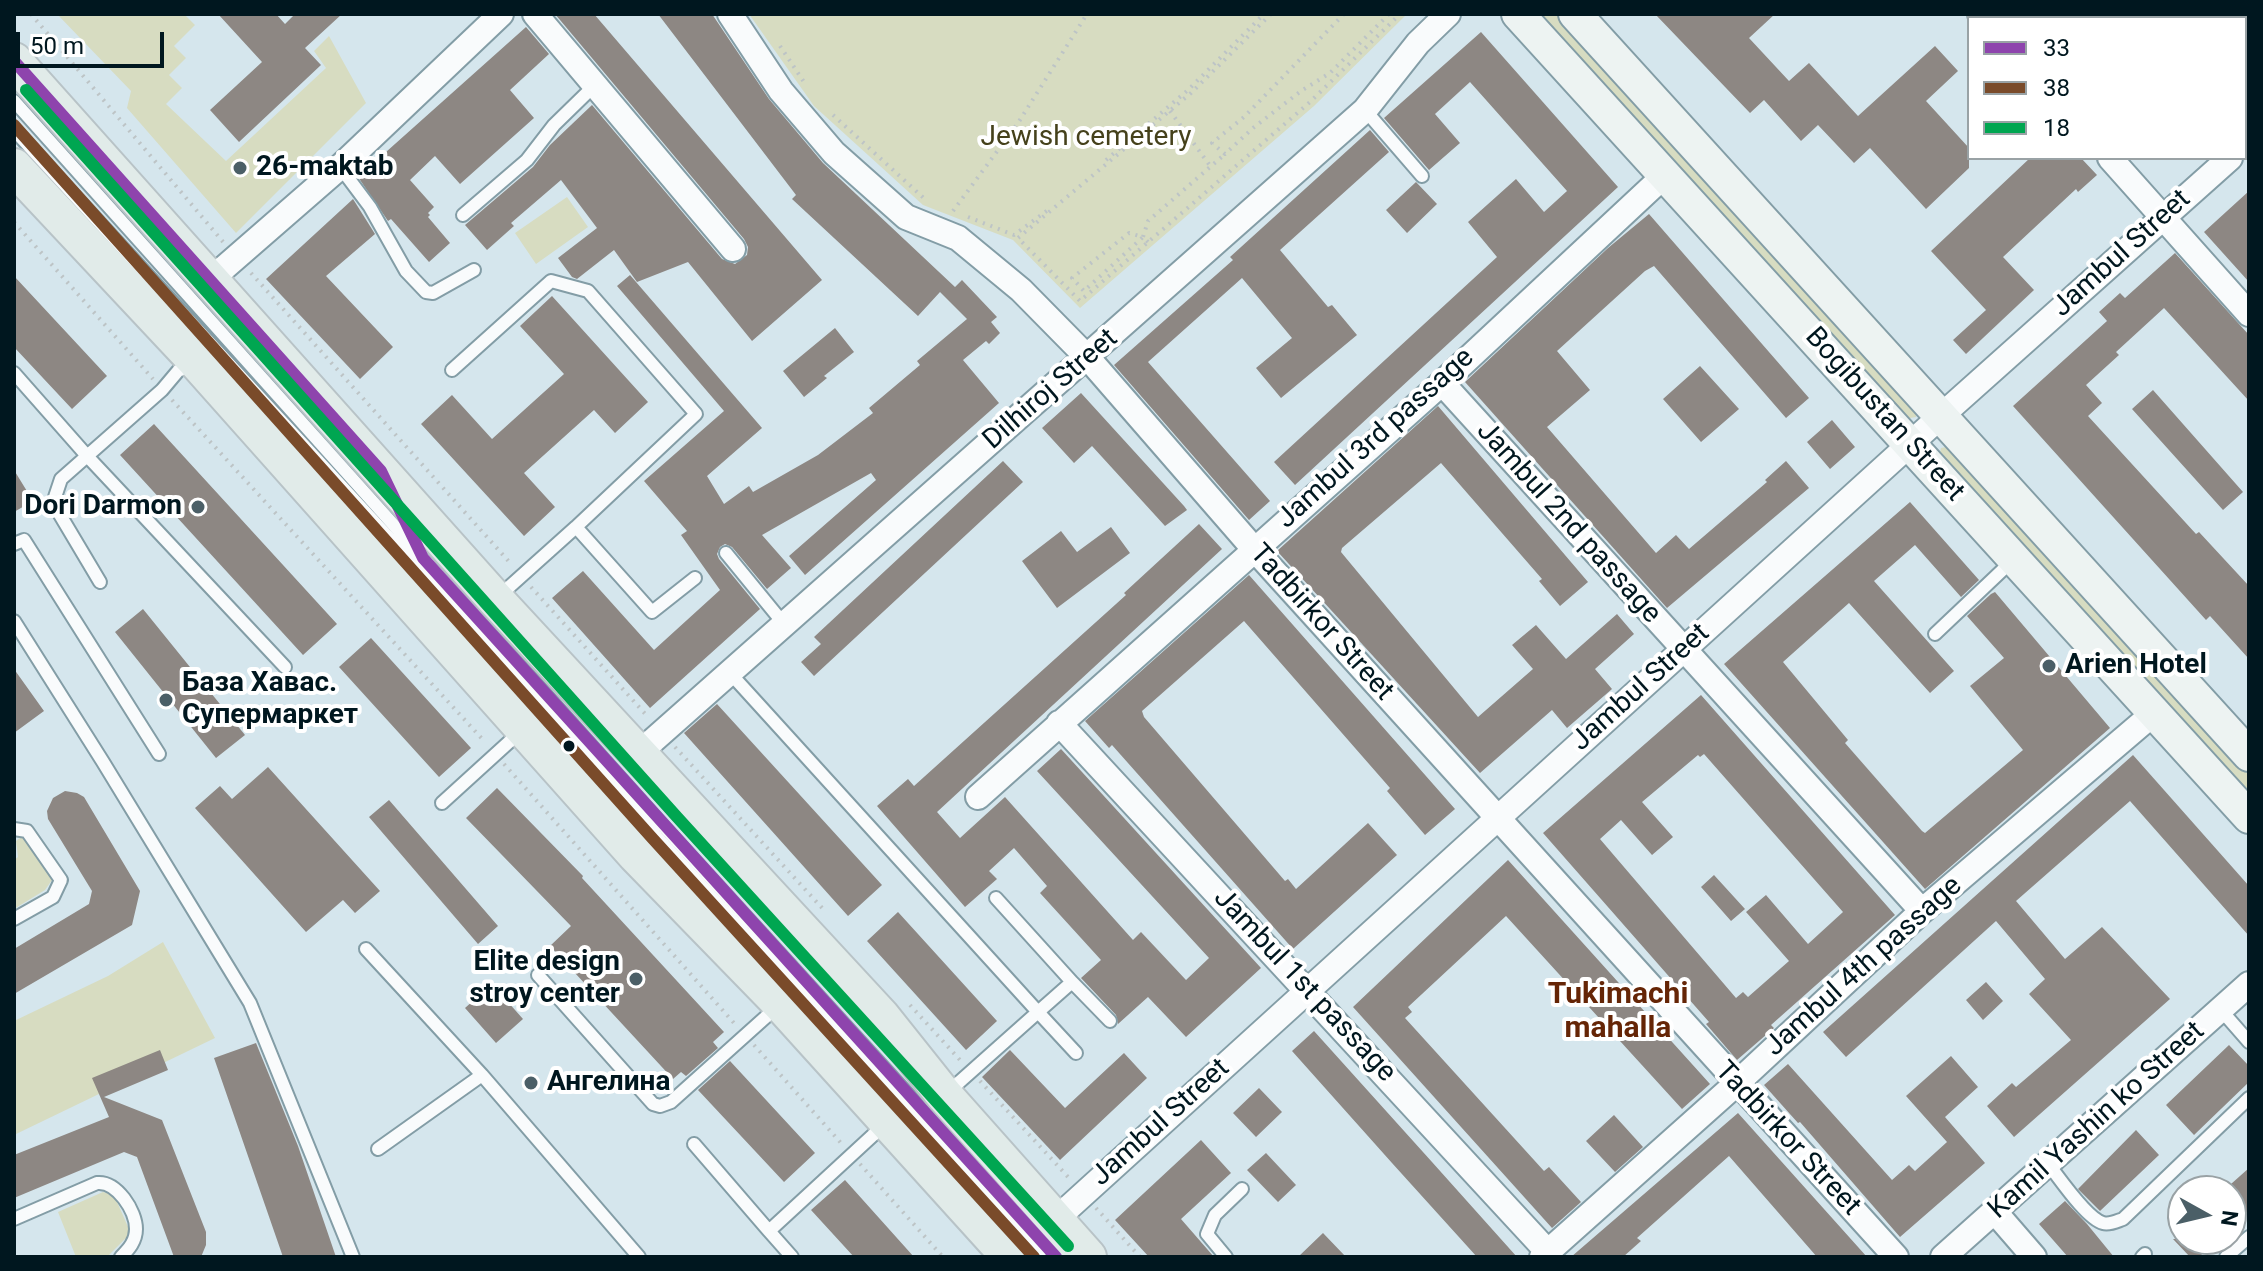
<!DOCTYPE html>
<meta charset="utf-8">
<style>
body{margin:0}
#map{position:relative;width:2263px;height:1271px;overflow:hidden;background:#d5e6ed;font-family:Roboto,sans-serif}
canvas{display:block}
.frame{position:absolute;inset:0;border:16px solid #00171f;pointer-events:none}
.legend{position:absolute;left:1967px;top:16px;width:280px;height:144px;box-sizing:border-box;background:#fff;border:2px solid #99a2a5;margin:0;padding:10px 14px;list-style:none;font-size:24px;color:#00171f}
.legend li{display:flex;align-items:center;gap:16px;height:40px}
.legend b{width:40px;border:2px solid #99a2a5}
.north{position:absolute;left:2167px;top:1175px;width:80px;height:80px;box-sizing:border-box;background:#fff;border:2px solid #99a2a5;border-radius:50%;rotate:98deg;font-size:22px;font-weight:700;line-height:32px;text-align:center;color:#00171f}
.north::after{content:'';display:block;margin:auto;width:28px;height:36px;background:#4b5f67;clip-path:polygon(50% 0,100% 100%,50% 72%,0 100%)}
.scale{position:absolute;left:16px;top:32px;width:148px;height:36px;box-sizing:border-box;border:4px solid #00171f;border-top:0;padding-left:10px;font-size:24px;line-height:28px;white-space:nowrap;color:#00171f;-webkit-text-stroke:6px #fff;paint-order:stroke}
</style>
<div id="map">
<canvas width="2263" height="1271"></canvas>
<div class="frame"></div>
<ul class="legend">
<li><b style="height:10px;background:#8e44ad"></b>33</li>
<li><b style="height:10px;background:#7a4b2a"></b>38</li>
<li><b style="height:10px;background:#00a651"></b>18</li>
</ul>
<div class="north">N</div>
<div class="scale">50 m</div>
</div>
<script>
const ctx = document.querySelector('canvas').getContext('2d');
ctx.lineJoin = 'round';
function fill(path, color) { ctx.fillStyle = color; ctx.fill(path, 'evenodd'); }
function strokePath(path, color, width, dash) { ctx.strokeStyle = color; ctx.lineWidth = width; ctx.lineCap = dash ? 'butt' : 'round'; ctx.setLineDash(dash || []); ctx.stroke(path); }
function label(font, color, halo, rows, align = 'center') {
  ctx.font = font + ' Roboto,sans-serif'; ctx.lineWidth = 8; ctx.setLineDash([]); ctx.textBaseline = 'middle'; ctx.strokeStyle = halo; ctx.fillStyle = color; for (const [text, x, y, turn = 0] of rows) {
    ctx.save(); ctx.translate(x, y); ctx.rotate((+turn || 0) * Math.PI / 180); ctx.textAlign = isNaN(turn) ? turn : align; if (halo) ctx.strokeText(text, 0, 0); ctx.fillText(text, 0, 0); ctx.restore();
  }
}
fill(new Path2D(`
 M57 14H184L195 25 174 46 186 58 169 75 182 88 166 104 226 161 326 68 314 51 329 36 366 103 236 233 127 108 131 91Z
 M749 14H1407L1314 106 1080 308 1013 240 923 205 814 106Z
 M1534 14H1561L1916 406V417L1904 419Z
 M567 197 588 227 536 264 515 233Z
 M1951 446 2249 775V798L1939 457 1941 448Z
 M20 838 28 839 52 880 45 890 14 909V860L18 857 16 841Z
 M163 942 215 1038 14 1135V1021L108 976Z
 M103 1192 114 1195 129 1229V1235L107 1257H76L58 1212Z`), '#d7dcc1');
fill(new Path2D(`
 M218 14H276L285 24 295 14H342L305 48 321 65 239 142 210 110 262 62Z
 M555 14H594L822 280 752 341 688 262 637 282 614 250 577 279 572 277 558 258 597 228 561 180 511 223 514 226 487 250 465 225 533 167 550 145 592 105 722 259 735 264 747 255 748 247 744 239Z
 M658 14H712L769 99 823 163 955 287 962 280 997 317 991 322 1000 333 989 344 986 341 963 360 999 403 805 575 789 556 876 480 871 473 762 535 791 568 767 589 732 547 725 544 720 547 717 554 719 559 760 609 650 708 552 598 583 571 654 650 720 590 681 535 687 531 644 481 724 411 617 286 630 275 762 428 707 476 724 504 749 486 753 492 818 455 873 413 869 408 920 365 917 361 967 319 940 292 918 316 792 199 796 195Z
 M1655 14H1775L1749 38 1789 81 1809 63 1858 116 1935 46 1958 71 1926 101 1969 148V168L1926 209 1870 148 1854 163 1818 125 1801 141 1764 100 1750 113Z
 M526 27 549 54 510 90 534 118 460 184 435 156 410 180 434 207 428 213 430 215 428 217 450 243 429 262 391 219 388 221 358 177Z
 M1481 32 1618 187 1295 485 1274 462 1497 257 1468 222 1516 179 1544 212 1567 191 1470 82 1435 114 1460 143 1429 170 1384 118Z
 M1370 130 1389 152 1280 250 1328 307 1332 305 1357 335 1281 398 1256 368 1292 338 1242 278 1148 362 1270 501 1249 520 1114 365 1233 260 1230 257Z
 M2030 158H2081L2097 175 2078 192 2076 189 2003 257 2034 290 1966 354 1953 340 1986 310 1931 251Z
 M1416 182 1437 204 1407 233 1386 210Z
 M2249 191V282L2204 232Z
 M353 199 375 234 326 276 393 347 360 379 266 279Z
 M1649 214 1809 398 1786 418 1654 266 1645 271 1557 351 1590 390 1547 427 1656 553 1676 535 1689 549 1767 482 1765 480 1786 461 1809 488 1667 608 1465 382 1608 248Z
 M2175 253 2249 335V401L2164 308 2116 352 2119 355 2086 385 2102 403 2088 416 2196 534 2199 532 2249 586V659L2210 616 2206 620 2013 406 2107 321 2099 312 2120 293 2125 298Z
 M14 276 107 376 72 409 14 347Z
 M552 296 648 402 615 433 594 410 524 473 555 507 524 536 421 424 452 395 492 439 564 374 520 326Z
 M835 328 854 352 824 376 827 378 804 397 783 371Z
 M1700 366 1739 409 1701 442 1663 399Z
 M2153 390 2243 492 2223 510 2132 409Z
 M1081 393 1184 506 1187 510 1165 526 1092 446 1074 463 1042 428Z
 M1438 406 1588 582 1560 606 1539 581 1542 579 1441 463 1342 548 1341 552 1478 717 1533 669 1512 645 1536 625 1566 659 1617 614 1634 634 1595 669 1612 689 1567 728 1552 710 1480 773 1277 551Z
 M1832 420 1855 447 1830 469 1807 442Z
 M154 424 337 624 303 655 120 455Z
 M1003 461 1023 482 814 676 801 662 821 644 814 637Z
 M14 470 33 501 14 512Z
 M1910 502 1979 580 1961 597 1915 545 1874 581 1954 671 1930 693 1849 603 1783 662 1848 740 1845 743 1922 831 1925 833 2023 750 1970 686 2004 658 1967 616 1991 594 1995 592 2110 728 1925 889 1724 664Z
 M1199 524 1222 549 937 812 960 838 1005 797 1133 940 1141 932 1186 980 1209 958 1037 771 1061 749 1261 968 1186 1037 1148 997 1118 1024 1116 1015 1081 978 1101 960 1040 893 1047 886 1014 848 989 871 997 879 965 907 877 806 908 779 914 786 1126 595 1124 593Z
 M1111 527 1130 553 1057 608 1022 561 1061 531 1077 552Z
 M1249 575 1455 809 1425 835 1387 791 1390 788 1244 621 1142 711 1144 717 1285 881 1288 879 1296 889 1368 823 1397 855 1293 949 1112 745 1109 748 1085 721Z
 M143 609 245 735 216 758 115 632Z
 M371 638 471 748 439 777 339 667Z
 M14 669 44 711 14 733Z
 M1701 695 1895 915 1771 1025 1774 1028 1737 1060 1706 1024 1709 1022 1543 833ZM1704 754 1843 912 1808 944 1766 895 1746 912 1789 961 1748 997 1743 992 1736 998 1600 839 1621 820 1652 855 1673 837 1642 802 1698 755 1700 757Z
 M717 704 882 885 848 916 684 733Z
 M2133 755 2249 886V936L2130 801 2016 901 2065 959 2102 927 2170 999 2014 1137 1987 1106 2012 1083 2016 1087 2071 1040 2029 994 2045 979 1996 921 1846 1057 1823 1032Z
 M268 767 380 891 355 913 343 900 306 932 195 808 220 786 232 799Z
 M497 788 583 876 582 878 724 1032 713 1042 718 1048 686 1076 681 1072 673 1079 550 946 571 926 466 818Z
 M65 791 77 793 84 797 140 891 132 925 14 994V949L89 904 92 891 48 819 47 811 53 798Z
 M389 800 498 926 478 944 369 817Z
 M1508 860 1710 1084 1682 1109 1506 916 1408 1007 1412 1012 1405 1018 1544 1171 1549 1167 1581 1202 1552 1228 1353 1007Z
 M1714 875 1745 909 1731 921 1701 887Z
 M898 912 997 1021 966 1050 867 941Z
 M1986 982 2003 1001 1983 1020 1966 1000Z
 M492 984 523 1019 496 1043 465 1008Z
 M1314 1031 1432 1162 1517 1257H1477L1392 1163 1292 1051Z
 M256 1043 298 1146 336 1257H283L214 1058Z
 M2229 1045 2249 1066V1082L2194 1135 2166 1105Z
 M160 1050 168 1070 104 1097 162 1120 206 1232V1245L201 1257H174L137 1157 124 1152 14 1198V1155L109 1117 92 1078Z
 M1010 1050 1065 1108 1124 1053 1147 1078 1060 1160 982 1077Z
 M1951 1056 1978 1087 1945 1117 1985 1163 1900 1237 1800 1122 1798 1123 1764 1085 1788 1064 1892 1180 1909 1165 1915 1171 1947 1142 1906 1096Z
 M730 1061 815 1153 784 1182 698 1090Z
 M1259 1088 1282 1112 1256 1137 1233 1113Z
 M1738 1113 1867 1257H1817L1729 1156 1637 1238 1641 1241 1623 1257H1571Z
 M1614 1115 1643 1147 1615 1172 1586 1141Z
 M2136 1130 2159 1155 2100 1211 2078 1189Z
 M1201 1140 1231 1173 1181 1219 1214 1257H1149L1115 1220Z
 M1266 1153 1296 1185 1278 1202 1247 1170Z
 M2249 1168V1210L2231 1227V1184Z
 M845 1180 914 1257H854L811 1210Z
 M2065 1201 2087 1224 2114 1257H2068L2039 1224Z
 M1323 1233 1346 1257H1298Z
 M2173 1239H2218L2199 1257H2190Z`), '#8d8783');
const lane = new Path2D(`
 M14 101 665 828 1056 1257
 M1365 110 1422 176
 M14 130 575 740 656 836 1040 1257
 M340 167 370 207 406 271 426 292 433 293 474 270
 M463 215 527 160 554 125 595 85
 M452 370 551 281 588 291 696 414 576 527
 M14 373 88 457 285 667
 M14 544 24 540 159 754
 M726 553 784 624
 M100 582 53 503 61 479 162 390 178 371 194 362
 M498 597 576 527 652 612 695 578
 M14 621 103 762 250 1003 353 1257
 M1935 634 2012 561
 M730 673 1038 1012 947 1093
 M442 803 520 732
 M14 829 27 831 61 880 53 897 14 919
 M996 898 1072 982 1038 1012 1076 1053
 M366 949 482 1075 639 1257
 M538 975 653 1104 660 1106 671 1102 778 1006
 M1072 982 1110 1021
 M2221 1010 2249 1042
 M694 1144 769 1231
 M378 1149 482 1075
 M2049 1165C2060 1179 2087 1219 2103 1223 2110 1225 2117 1221 2123 1219L2249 1098
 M14 1219 97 1183C117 1181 136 1211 136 1229 136 1241 129 1249 121 1257
 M792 1257 769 1231 884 1125
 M1226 1257 1207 1234 1215 1215 1242 1189
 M2142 1257 2145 1254
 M2226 1257 2249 1237`);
const street = new Path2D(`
 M535 14 733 249
 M730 14 781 91 834 153 906 217 958 238 1021 290 1088 358 1254 549 1896 1257
 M1980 14 1984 18
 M2245 145 2249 141
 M2110 158 2249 314
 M209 281 340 167 501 14
 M1442 383 1922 911
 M1059 723 1547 1251
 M640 752 1365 110 1418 43 1448 14
 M978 797 1442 383 1665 175
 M1995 1212 2034 1257
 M1055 1220 1941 416 2230 158
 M1542 1257 1736 1084 1922 911 2154 713
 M1943 1257 2249 984`);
const secondary = new Path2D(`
 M1518 14 2249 817
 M1575 14 2249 755`);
const primary = new Path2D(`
 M14 61 495 599 881 1016 944 1095 1088 1257
 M14 167 196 361 636 855 781 1004 1010 1257`);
strokePath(lane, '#839da6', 16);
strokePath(street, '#839da6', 28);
strokePath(secondary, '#839da6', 36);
strokePath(primary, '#b8c3c7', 40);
strokePath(new Path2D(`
 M31 14 224 243
 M1271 14 1191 93 1018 238 1080 301 1310 102 1397 17 1394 14
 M1344 14 1244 117 1212 143 1225 154 1253 128 1301 91 1330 73 1389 14
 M780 46 806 85
 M1170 111 1211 167
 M833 115 927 201
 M1106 160 1188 90 1264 14
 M953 211 1018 123 1087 14
 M968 217 1014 235 1048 210
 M14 222 153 379
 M1148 242 1143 237 1084 291 1072 278 1129 233 1143 237 1148 221 1225 154
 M251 273 512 565
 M172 400 485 742
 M531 587 648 717
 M675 747 823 909
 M504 764 734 1023
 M910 1005 960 1060
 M754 1045 841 1143
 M980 1081 1069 1178
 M860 1164 943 1257
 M1096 1208 1140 1257`), '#bdc4c6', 4, [2, 6]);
strokePath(lane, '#f9fbfc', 12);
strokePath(street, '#f9fbfc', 24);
strokePath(secondary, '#edf3f2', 32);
strokePath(primary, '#e1ebe9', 36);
strokePath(new Path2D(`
 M14 61 381 471 423 558 1056 1257`), '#8e44ad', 12);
strokePath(new Path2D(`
 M14 125 653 839 1034 1257`), '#7a4b2a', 12);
strokePath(new Path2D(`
 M26 90 677 817 1068 1246`), '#00a651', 12);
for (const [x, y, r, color] of [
 [240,168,8,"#4b5f67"],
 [198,507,8,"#4b5f67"],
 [2049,666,8,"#4b5f67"],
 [166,700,8,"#4b5f67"],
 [569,746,7,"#00171f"],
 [636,979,8,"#4b5f67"],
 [531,1083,8,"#4b5f67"]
]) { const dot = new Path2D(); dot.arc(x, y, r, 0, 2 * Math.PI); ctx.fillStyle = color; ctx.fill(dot); strokePath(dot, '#fff', 3); }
label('28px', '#45411b', '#fff', [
 ["Jewish cemetery",1086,138]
]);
label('bold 28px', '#00171f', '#fff', [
 ["26-maktab",256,168],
 ["Dori Darmon",182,507,"right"],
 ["Arien Hotel",2065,666],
 ["База Хавас.",182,684],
 ["Супермаркет",182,716],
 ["Elite design",620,963,"right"],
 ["stroy center",620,995,"right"],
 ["Ангелина",547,1083]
], 'left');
label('28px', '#00171f', '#fff', [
 ["Jambul Street",2122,254,-42],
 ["Dilhiroj Street",1051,390,-41],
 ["Bogibustan Street",1884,415,48],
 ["Jambul 3rd passage",1376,439,-42],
 ["Jambul 2nd passage",1568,523,48],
 ["Tadbirkor Street",1321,623,48],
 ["Jambul Street",1641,688,-42],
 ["Jambul 4th passage",1864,967,-42],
 ["Jambul 1st passage",1304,986,47],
 ["Kamil Yashin ko Street",2097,1121,-42],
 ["Jambul Street",1161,1123,-42],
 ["Tadbirkor Street",1787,1139,47]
]);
label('bold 30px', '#652506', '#fff', [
 ["Tukimachi",1618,995],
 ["mahalla",1618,1029]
]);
</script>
